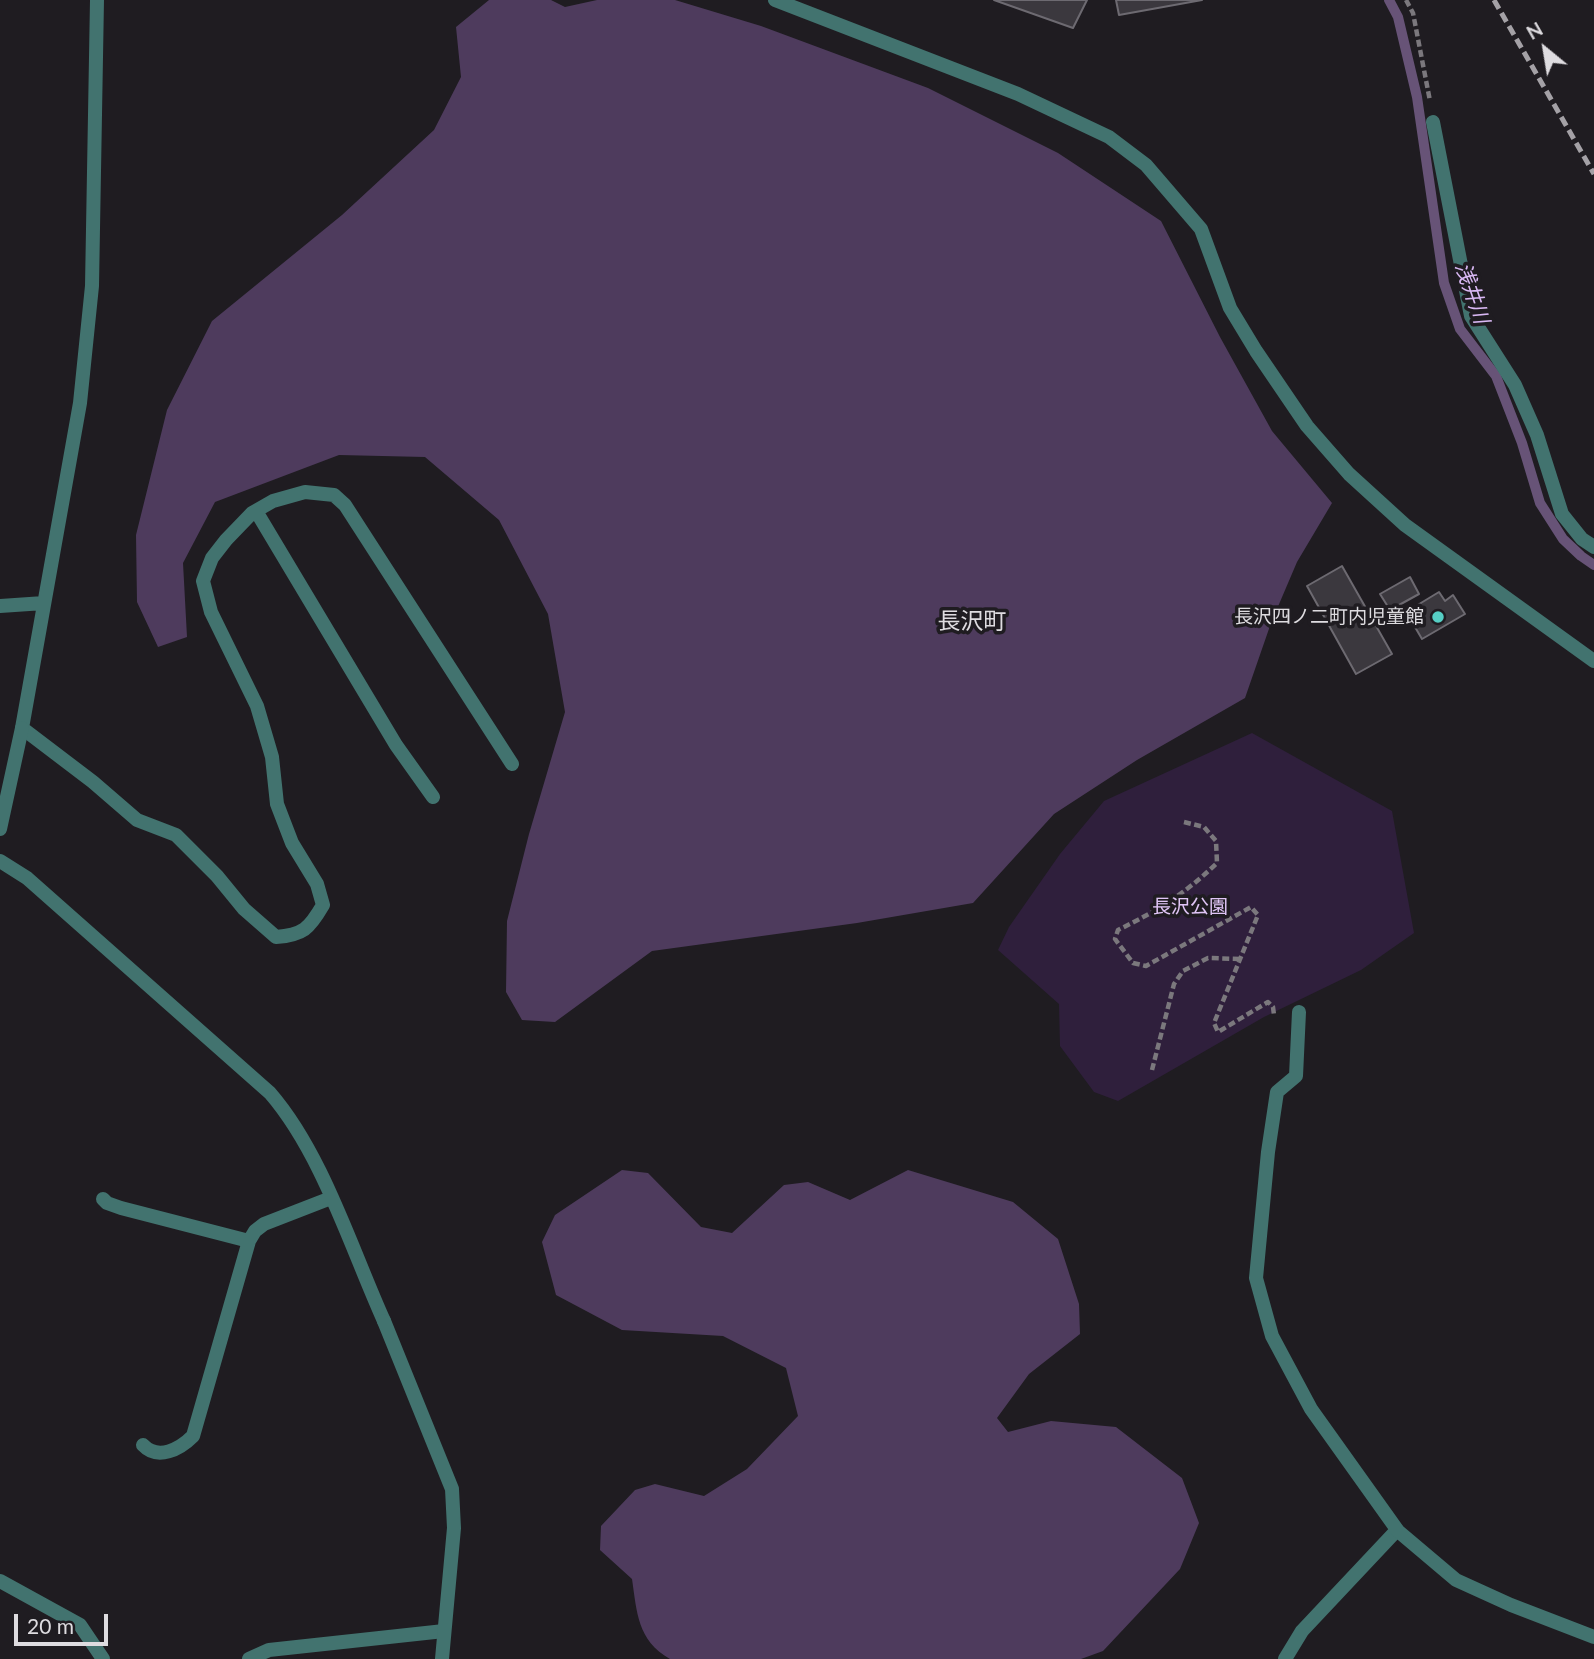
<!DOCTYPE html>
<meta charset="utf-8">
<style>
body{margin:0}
#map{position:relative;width:1594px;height:1659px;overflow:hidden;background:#1f1c21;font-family:Lato,sans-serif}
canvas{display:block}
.north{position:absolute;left:1510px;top:14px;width:70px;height:70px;-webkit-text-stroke:5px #1f1c21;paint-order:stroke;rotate:330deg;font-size:19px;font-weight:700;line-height:28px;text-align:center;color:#dedce0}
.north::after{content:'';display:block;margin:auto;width:24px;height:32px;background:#dedce0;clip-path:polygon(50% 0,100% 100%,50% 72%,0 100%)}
.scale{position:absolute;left:14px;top:1614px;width:94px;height:32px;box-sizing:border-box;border:4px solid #dedce0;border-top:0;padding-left:9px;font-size:21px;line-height:24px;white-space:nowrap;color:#dedce0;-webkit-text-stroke:5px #1f1c21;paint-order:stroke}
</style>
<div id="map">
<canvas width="1594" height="1659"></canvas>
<div class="north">N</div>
<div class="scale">20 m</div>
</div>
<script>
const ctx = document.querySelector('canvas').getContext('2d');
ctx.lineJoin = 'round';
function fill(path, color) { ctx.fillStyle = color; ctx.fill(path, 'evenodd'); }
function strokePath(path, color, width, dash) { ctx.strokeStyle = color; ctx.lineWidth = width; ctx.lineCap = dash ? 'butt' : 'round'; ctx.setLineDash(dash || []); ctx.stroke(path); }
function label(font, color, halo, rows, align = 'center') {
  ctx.font = font + ' Lato,"Noto Sans JP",sans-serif'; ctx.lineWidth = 7; ctx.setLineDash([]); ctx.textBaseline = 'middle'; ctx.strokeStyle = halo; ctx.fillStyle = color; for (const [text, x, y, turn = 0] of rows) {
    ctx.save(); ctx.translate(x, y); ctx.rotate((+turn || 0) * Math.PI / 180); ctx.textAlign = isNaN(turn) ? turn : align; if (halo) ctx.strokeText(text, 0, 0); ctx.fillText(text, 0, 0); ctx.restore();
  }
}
fill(new Path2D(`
 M1252 733 1392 811 1414 933 1361 970 1264 1017 1118 1101 1094 1092 1060 1046 1059 1004 998 950 1009 927 1060 854 1104 801Z`), '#2f1f3c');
fill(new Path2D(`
 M489 0H551L565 7 597 0H675L761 26 928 88 1058 153 1161 221 1220 337 1272 431 1332 503 1297 562 1271 623 1245 698 1137 760 1054 814 973 903 857 923 652 951 555 1022 522 1020 506 992 507 921 529 834 565 712 548 614 499 520 425 457 339 455 215 502 183 563 187 637 158 647 137 602 136 535 167 410 212 321 342 215 434 130 461 77 456 27Z
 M622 1170 648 1173 701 1227 732 1233 784 1185 808 1182 850 1200 908 1170 1013 1202 1058 1239 1079 1304 1080 1334 1029 1374 997 1418 1008 1432 1051 1421 1116 1427 1182 1478 1199 1523 1180 1569 1103 1651 1081 1659H670C637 1640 637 1612 632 1579L600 1550 601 1526 635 1490 655 1484 704 1496 747 1469 798 1416 786 1368 723 1336 622 1330 556 1295 542 1242 555 1215Z`), '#4e3b5d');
strokePath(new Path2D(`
 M1389 0 1398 17 1417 97 1444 283 1460 329 1496 376 1522 443 1540 503 1563 539 1581 556 1594 565`), '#675377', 10);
const building = new Path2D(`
 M994 0H1087L1073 28Z
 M1116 0H1202L1119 15Z
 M1342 566 1392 654 1356 674 1307 586Z
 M1410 577 1419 594 1390 610 1380 594Z
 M1439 592 1445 601 1453 595 1465 614 1422 639 1412 622 1417 619 1411 609Z`);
fill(building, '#3b383e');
strokePath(building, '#6d6a71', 2);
strokePath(new Path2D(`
 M1406 0 1413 13 1430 101
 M1184 822 1204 827 1216 841 1217 863C1186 893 1157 911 1118 930L1115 939 1133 963 1146 966 1251 907 1258 915 1214 1023 1218 1032 1268 1002 1273 1007 1274 1015
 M1152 1070 1174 984 1183 971 1208 958 1240 959`), '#7b787d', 4.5, [7, 3.5]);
strokePath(new Path2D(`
 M1285 1659 1302 1631 1397 1530`), '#42736f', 14);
strokePath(new Path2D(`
 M97 0 92 286 80 403 22 728 93 782 137 820 176 835 217 876 244 909 276 937C303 935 309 929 323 905L317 884 292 843 277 804 272 757 257 706 211 612 203 581 212 558 226 540 252 513 273 501 305 492 334 495 345 505 512 764
 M775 0 1018 94 1109 137 1146 165 1201 229 1230 308 1256 351 1307 426 1349 474 1405 525 1594 661
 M1433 122 1471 316 1515 385 1537 435 1562 514 1582 539 1594 547
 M256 511 396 745 433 797
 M0 606 44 603
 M0 861 27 878 270 1093C322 1153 351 1248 384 1321
 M1299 1012 1296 1076 1277 1092 1268 1152 1256 1278 1272 1336 1311 1409 1398 1531 1456 1580 1511 1605 1594 1637
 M103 1199 107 1203 121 1208 249 1241
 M143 1445C158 1461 180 1449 193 1436L249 1241 255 1231 264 1224 331 1198
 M0 1581 80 1625 103 1659
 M249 1659 269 1650 444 1631`), '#42736f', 14);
strokePath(new Path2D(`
 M0 829 22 728
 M384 1321 452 1489 454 1528 442 1659`), '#42736f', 14);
strokePath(new Path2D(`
 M1494 0 1594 174`), '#a4a1a6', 5, [10, 5]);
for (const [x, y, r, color] of [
 [1438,617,7,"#56cec4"]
]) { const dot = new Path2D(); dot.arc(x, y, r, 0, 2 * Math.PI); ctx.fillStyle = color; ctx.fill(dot); strokePath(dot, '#1f1c21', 2.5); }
label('19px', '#dedce0', '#1f1c21', [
 ["長沢四ノ二町内児童館",1424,617]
], 'right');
label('19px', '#e0c5f6', '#1f1c21', [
 ["長沢公園",1190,907]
]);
label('italic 21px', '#d9b8f4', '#1f1c21', [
 ["浅井川",1472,293,71]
]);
label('23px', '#dedce0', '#1f1c21', [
 ["長沢町",972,622]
]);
</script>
